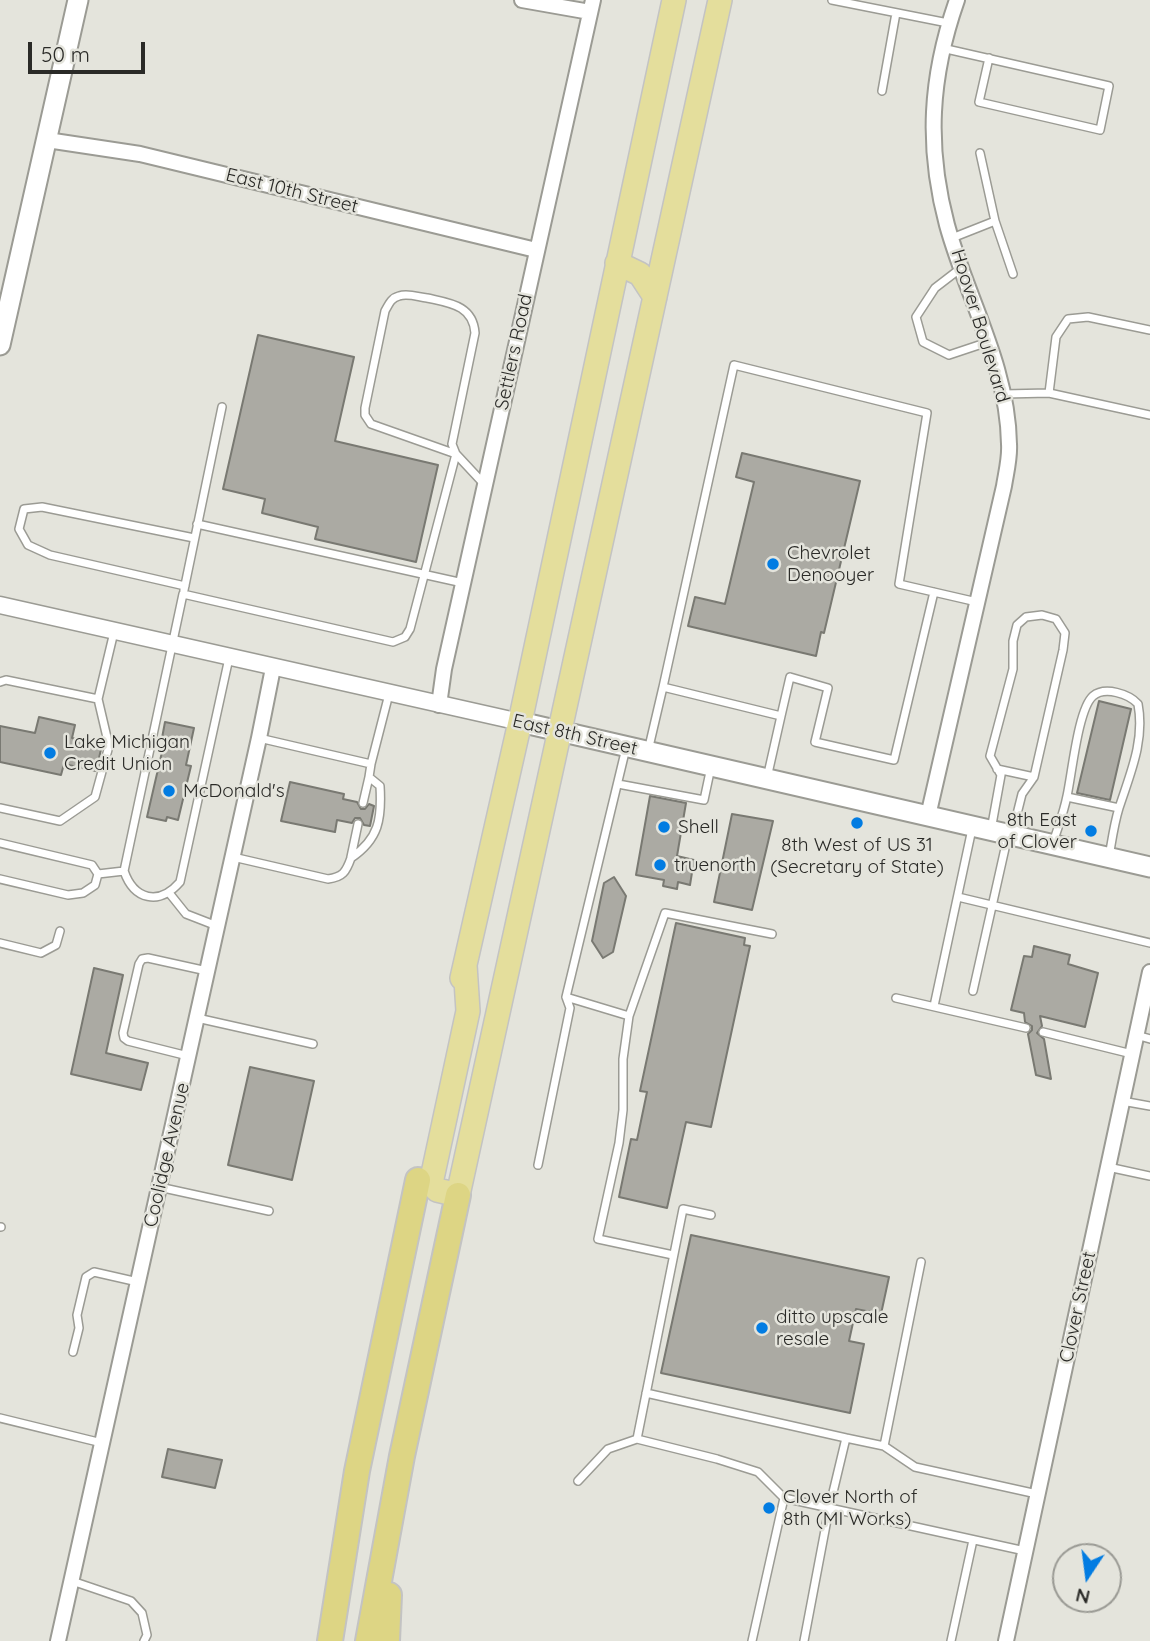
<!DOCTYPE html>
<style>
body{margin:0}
#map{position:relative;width:1150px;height:1641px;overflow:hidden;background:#e4e4dc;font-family:Quicksand,sans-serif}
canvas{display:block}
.north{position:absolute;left:1052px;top:1543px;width:70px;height:70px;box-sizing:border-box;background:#e4e4dc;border:2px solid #9a9a94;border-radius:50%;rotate:193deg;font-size:19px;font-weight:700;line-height:28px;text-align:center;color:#2a2a27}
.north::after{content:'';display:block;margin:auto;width:24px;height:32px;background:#027ce2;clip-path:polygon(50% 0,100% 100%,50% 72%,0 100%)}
.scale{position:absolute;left:28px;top:42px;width:117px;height:32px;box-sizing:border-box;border:4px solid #2a2a27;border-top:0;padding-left:9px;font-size:21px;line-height:24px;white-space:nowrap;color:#2a2a27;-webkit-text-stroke:5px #e4e4dc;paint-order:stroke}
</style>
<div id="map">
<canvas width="1150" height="1641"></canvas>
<div class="north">N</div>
<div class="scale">50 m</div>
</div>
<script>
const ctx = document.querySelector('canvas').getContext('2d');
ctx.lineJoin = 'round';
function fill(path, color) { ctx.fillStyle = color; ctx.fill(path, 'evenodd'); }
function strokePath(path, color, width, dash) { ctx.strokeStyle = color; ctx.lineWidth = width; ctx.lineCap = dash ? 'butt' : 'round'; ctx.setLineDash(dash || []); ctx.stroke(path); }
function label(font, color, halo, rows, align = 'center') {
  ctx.font = font + ' Quicksand,sans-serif'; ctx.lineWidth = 5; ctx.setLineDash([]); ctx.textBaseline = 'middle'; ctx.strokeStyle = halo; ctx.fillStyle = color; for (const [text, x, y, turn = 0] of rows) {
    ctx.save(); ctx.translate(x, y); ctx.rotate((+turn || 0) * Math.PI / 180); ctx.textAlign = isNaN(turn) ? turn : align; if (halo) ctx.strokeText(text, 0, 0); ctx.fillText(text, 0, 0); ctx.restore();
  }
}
const building = new Path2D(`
 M258 335 354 357 335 441 438 465 416 562 315 539 318 527 262 513 265 499 223 489Z
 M742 453 860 481 824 633 821 632 816 656 688 626 695 597 725 604 754 482 736 477Z
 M1099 701 1131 709 1110 800 1077 793Z
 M39 717 75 725 72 738 102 745 96 771 64 764 61 775 0 762V726L35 733Z
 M165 722 194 728 186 765 191 766 178 820 167 817 166 821 147 817 165 739 162 738Z
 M290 782 344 794 343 799 357 802 361 809H365L369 804 374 806 370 826 364 825 360 818H355L352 823 337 820 335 832 281 821Z
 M650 796 686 803 677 856 694 860 690 885 678 882 677 889 663 886 664 880 636 875Z
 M732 814 773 821 752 910 714 902Z
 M614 877 626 896 613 952 603 958 592 941 604 883Z
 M676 923 745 938 744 945 750 946 711 1127 686 1122 667 1208 619 1197 631 1139 637 1140 647 1092 640 1091Z
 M1034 946 1070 955 1068 964 1098 973 1085 1027 1040 1016 1042 1026 1037 1033 1044 1039 1051 1079 1036 1075 1028 1034 1032 1030V1026L1025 1022 1024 1013 1011 1010 1024 956 1032 957Z
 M94 968 123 975 106 1053 148 1063 141 1090 71 1074Z
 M250 1067 314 1081 292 1180 228 1165Z
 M691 1235 889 1277 881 1314 856 1309 849 1341 864 1344 850 1413 661 1373Z
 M168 1449 222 1460 215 1488 162 1477Z`);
fill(building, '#abaaa3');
strokePath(building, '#797972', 2);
const service = new Path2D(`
 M832 0 948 23
 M942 48 1109 86 1100 130 979 102 989 58
 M882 91 896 13
 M980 153 995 221
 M952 238 995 221 1013 274
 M961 268 935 288 916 317 923 342 949 355 988 342
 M1049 393 1056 337 1068 319 1088 317 1150 330
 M1004 394 1049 393 1150 415
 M197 524 463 583
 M185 586 50 555 28 545 19 529 24 509 42 507 194 538
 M184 590 222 407
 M229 658 180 882C159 906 134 900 124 871L183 594 393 642 405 637 410 629 456 454 371 424 365 415V408L385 311C389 304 391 298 399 296 408 293 418 297 427 298 449 303 473 305 475 333L452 444 456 454 484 484
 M0 682 6 680 98 699
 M781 716 790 677 828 688 815 742 894 760 934 592
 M259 738 371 764 389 694
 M648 751 663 687
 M997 769 1034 777
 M767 778 781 716 663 687 734 365 927 413 899 584 977 602
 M618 784 704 800 711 767
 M1067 797 1119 808
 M363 803 369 777
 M0 808 60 821 95 797 109 746 98 699 114 632
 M991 830 1001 775 990 756 1013 669V641L1017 625 1026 617 1042 615 1056 619 1065 633 1063 650 1034 777 1022 794 1012 834
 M0 843 92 865 98 874 95 885 83 893 68 895 0 879
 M1053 843C1058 827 1064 812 1067 796 1072 774 1078 709 1093 696 1105 686 1129 694 1138 704 1145 741 1130 774 1119 808 1114 824 1112 840 1109 857
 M233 857 328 879C343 877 346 872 351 858 379 839 382 819 380 786L369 777 371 764
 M351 857 358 824
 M98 874 124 871
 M170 894 186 914 217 926
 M958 897 1150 943
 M0 943 41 953 56 945 60 931
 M973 991 1008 835
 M566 997 629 1016
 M896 998 1026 1028
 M934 1006 972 829
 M197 1018 313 1044
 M1043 1032 1132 1054
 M1136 1035 1150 1039
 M188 1056 128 1041 124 1038 123 1033 139 964 142 959 148 958 207 971
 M1122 1101 1150 1106
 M538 1165 570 1008 566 997 626 748
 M1108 1167 1150 1176
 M159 1187 269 1211
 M0 1227H1
 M673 1255 598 1239 619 1143 623 1110V1059L629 1016 665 913 772 934
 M73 1352 79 1328 77 1315 86 1277 94 1272 138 1282
 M646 1393 846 1438
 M0 1418 102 1443
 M637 1439 683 1209 711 1215
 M884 1446 921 1262
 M578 1481 608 1449 637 1439 717 1459 758 1472 784 1498
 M72 1581 131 1601 142 1613 147 1635 144 1641
 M752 1641 784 1498 1025 1551
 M804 1641 829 1509 846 1438 884 1446 915 1467 1037 1494
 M951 1641 973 1540`);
const minor = new Path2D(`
 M522 0 590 12
 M47 140 140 154 536 250
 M439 705 444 669 593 0
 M928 816 1004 486C1006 473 1010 458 1009 444 1008 366 967 298 947 225 926 146 930 77 957 0
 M58 1641 259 738 273 668
 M1006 1641 1150 972`);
const tertiary = new Path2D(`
 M0 605 520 722`);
const secondary = new Path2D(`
 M0 345 78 0
 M520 722 1150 867`);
const trunk = new Path2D(`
 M617 263 640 274 655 297
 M465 965 468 1011 431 1183 437 1190 458 1195 720 0
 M462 978 520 722 674 0`);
const motorway = new Path2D(`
 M330 1641 357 1471 418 1180
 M368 1641 402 1456 458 1195
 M387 1641 389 1595`);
strokePath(service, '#9b9b94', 10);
strokePath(minor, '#9b9b94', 18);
strokePath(tertiary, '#9b9b94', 19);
strokePath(secondary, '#9b9b94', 23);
strokePath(trunk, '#c3c3c3', 26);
strokePath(motorway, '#c3c3c3', 28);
strokePath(service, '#fff', 7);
strokePath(minor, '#fff', 14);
strokePath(tertiary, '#fff', 16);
strokePath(secondary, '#fff', 19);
strokePath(trunk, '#e4de9c', 23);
strokePath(motorway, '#ddd584', 24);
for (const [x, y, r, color] of [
 [773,564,7,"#027ce2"],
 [50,753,7,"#027ce2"],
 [169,791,7,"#027ce2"],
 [857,823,7,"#027ce2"],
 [664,827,7,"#027ce2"],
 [1091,831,7,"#027ce2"],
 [660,865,7,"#027ce2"],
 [762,1328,7,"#027ce2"],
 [769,1508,7,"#027ce2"]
]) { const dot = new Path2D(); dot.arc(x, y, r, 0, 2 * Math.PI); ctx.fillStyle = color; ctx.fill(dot); strokePath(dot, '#e4e4dc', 2.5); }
label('19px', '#2a2a27', '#e4e4dc', [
 ["East 10th Street",292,191,14],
 ["Hoover Boulevard",980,326,73],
 ["Settlers Road",514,352,-78],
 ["East 8th Street",575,735,13],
 ["Coolidge Avenue",167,1155,-77],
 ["Clover Street",1078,1307,-78]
]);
label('19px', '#2a2a27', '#e4e4dc', [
 ["Chevrolet",787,553],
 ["Denooyer",787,575],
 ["Lake Michigan",64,742],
 ["Credit Union",64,764],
 ["McDonald's",183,791],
 ["8th East",1077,820,"right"],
 ["of Clover",1077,842,"right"],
 ["Shell",678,827],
 ["8th West of US 31",857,845,"center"],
 ["(Secretary of State)",857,867,"center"],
 ["truenorth",674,865],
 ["ditto upscale",776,1317],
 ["resale",776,1339],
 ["Clover North of",783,1497],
 ["8th (MI Works)",783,1519]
], 'left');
</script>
